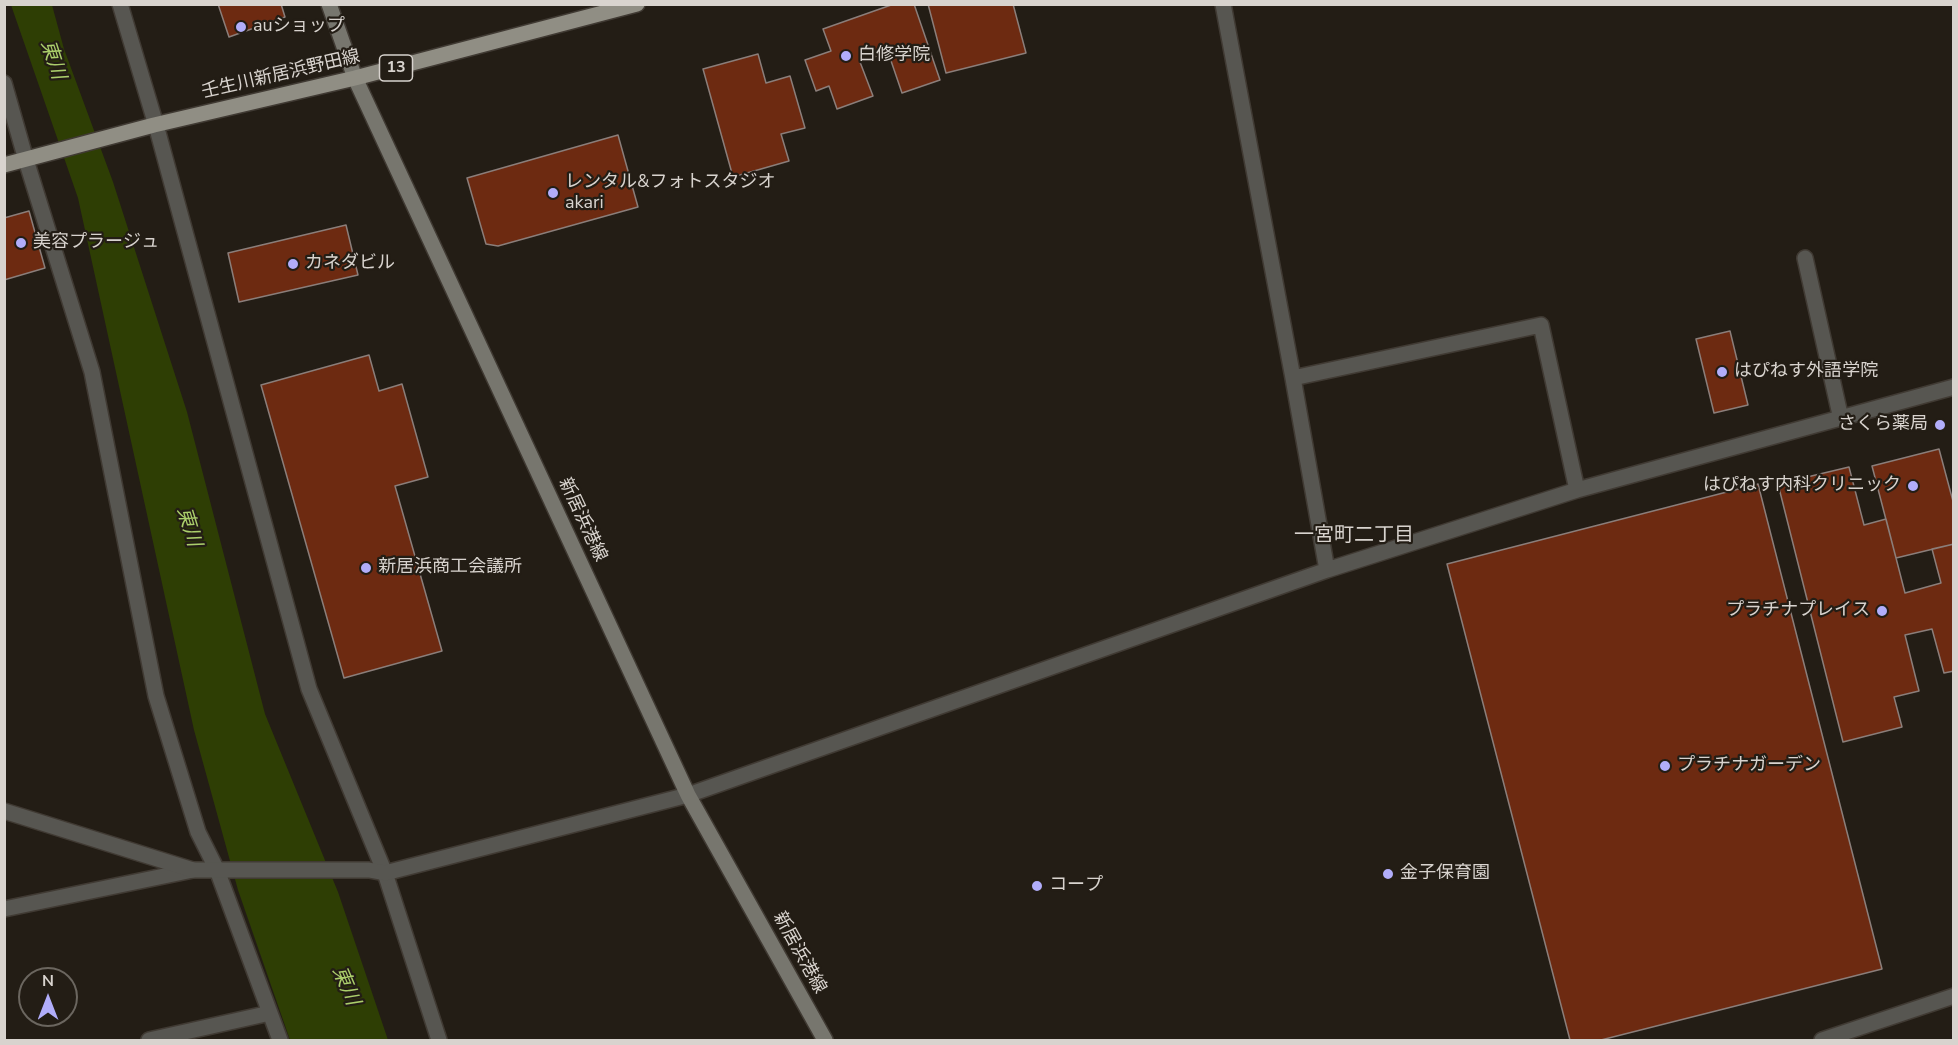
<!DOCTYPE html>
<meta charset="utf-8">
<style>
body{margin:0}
#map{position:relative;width:1958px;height:1045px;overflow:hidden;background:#231d15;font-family:"Nunito Sans",sans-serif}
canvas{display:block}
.frame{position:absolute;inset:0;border:6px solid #d8d3ce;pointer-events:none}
.north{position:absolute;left:18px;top:967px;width:60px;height:60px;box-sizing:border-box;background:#231d15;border:2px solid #6b665f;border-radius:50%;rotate:0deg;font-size:16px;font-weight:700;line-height:24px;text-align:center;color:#d8d3ce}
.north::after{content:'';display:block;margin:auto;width:21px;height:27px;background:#b1adfa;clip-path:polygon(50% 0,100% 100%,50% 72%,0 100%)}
</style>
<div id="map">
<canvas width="1958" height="1045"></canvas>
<div class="frame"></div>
<div class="north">N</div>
</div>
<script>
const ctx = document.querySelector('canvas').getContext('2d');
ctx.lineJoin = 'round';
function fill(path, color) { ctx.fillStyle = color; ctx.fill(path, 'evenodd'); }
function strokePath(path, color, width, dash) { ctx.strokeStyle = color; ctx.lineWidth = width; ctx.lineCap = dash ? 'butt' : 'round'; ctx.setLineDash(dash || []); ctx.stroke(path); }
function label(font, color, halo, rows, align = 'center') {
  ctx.font = font + ' "Nunito Sans","Noto Sans JP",sans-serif'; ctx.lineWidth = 4.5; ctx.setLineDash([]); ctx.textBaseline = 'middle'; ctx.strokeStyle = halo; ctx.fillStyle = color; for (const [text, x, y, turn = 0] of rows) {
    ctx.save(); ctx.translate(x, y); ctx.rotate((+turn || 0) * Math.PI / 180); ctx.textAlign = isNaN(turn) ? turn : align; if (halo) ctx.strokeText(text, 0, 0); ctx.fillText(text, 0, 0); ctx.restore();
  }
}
fill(new Path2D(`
 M11 5H52L64 49 113 182 187 412 265 714 338 892 388 1040H290L238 890 194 730 78 198Z`), '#2e3e04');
const building = new Path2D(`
 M218 4H281L285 17 229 37Z
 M894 4H914L940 80 902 93 888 52 860 62 873 96 837 109 829 86 816 91 805 60 831 51 823 29Z
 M928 4H1013L1026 53 946 73Z
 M758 54 766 83 790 76 805 128 781 134 789 161 733 177 703 69Z
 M618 135 638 207 498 246 486 244 467 178Z
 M29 211 45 268 4 280V218Z
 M346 225 358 275 239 302 228 253Z
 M1730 331 1748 405 1714 413 1696 339Z
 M369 355 379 391 402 384 428 477 395 486 442 651 344 678 261 385Z
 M1939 449 1954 505V544L1896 558 1872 466Z
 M1849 467 1864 525 1886 519 1905 593 1941 583 1932 549 1954 544V671L1944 673 1932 629 1905 635 1919 691 1894 697 1902 727 1843 742 1778 484Z
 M1758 484 1882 969 1601 1040H1570L1447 564Z`);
fill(building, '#6d2a11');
strokePath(building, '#8b7e7a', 1.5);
const minor = new Path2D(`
 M120 4 156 125 309 689 385 873 439 1040
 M1223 4 1293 378 1327 570
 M4 83 26 160 92 372 156 696 198 832 217 870 280 1040
 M1805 258 1841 419
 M1293 378 1541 325 1577 490
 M688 795 1327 570 1577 490 1954 387
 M4 909 193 870
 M149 1040 270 1013
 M1822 1040 1954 996`);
const tertiary = new Path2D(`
 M4 811 193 870H369L385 873 688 795`);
const secondary = new Path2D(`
 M329 4 355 78 688 795 825 1040`);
const primary = new Path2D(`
 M4 165 154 125 355 78 637 4`);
strokePath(minor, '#403a33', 18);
strokePath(tertiary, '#403a33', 18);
strokePath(secondary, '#403a33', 18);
strokePath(primary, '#403a33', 18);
strokePath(minor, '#575651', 15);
strokePath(tertiary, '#575651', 15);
strokePath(secondary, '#77766e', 15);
strokePath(primary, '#908e84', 15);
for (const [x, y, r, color] of [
 [241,27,6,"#b1adfa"],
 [846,56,6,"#b1adfa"],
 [553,193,6,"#b1adfa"],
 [21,243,6,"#b1adfa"],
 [293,264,6,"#b1adfa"],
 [1722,372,6,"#b1adfa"],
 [1940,425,6,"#b1adfa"],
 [1913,486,6,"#b1adfa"],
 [366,568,6,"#b1adfa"],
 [1882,611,6,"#b1adfa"],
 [1665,766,6,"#b1adfa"],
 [1388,874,6,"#b1adfa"],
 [1037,886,6,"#b1adfa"]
]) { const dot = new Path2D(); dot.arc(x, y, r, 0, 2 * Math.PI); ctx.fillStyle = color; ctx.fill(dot); strokePath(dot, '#231d15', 2); }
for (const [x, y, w] of [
 [396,68,33]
]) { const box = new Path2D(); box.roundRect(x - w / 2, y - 13, w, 26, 4.5); ctx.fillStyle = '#231d15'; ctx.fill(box); strokePath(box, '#d8d3ce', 1.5); }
label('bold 16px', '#d8d3ce', null, [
 ["13",396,68]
]);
label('18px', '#d8d3ce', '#231d15', [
 ["auショップ",253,27],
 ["白修学院",858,56],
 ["レンタル&フォトスタジオ",565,183],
 ["akari",565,204],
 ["美容プラージュ",33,243],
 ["カネダビル",305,264],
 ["はぴねす外語学院",1734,372],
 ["さくら薬局",1928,425,"right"],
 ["はぴねす内科クリニック",1901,486,"right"],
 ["新居浜商工会議所",378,568],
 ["プラチナプレイス",1870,611,"right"],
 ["プラチナガーデン",1677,766],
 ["金子保育園",1400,874],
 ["コープ",1049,886]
], 'left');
label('18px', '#d8d3ce', '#231d15', [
 ["壬生川新居浜野田線",281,75,-13],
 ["新居浜港線",582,520,65],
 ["新居浜港線",799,953,61]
]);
label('italic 20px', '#abce6b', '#231d15', [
 ["東川",52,60,72],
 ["東川",188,527,73],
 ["東川",345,986,67]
]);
label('20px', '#d8d3ce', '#231d15', [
 ["一宮町二丁目",1354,536]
]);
</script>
